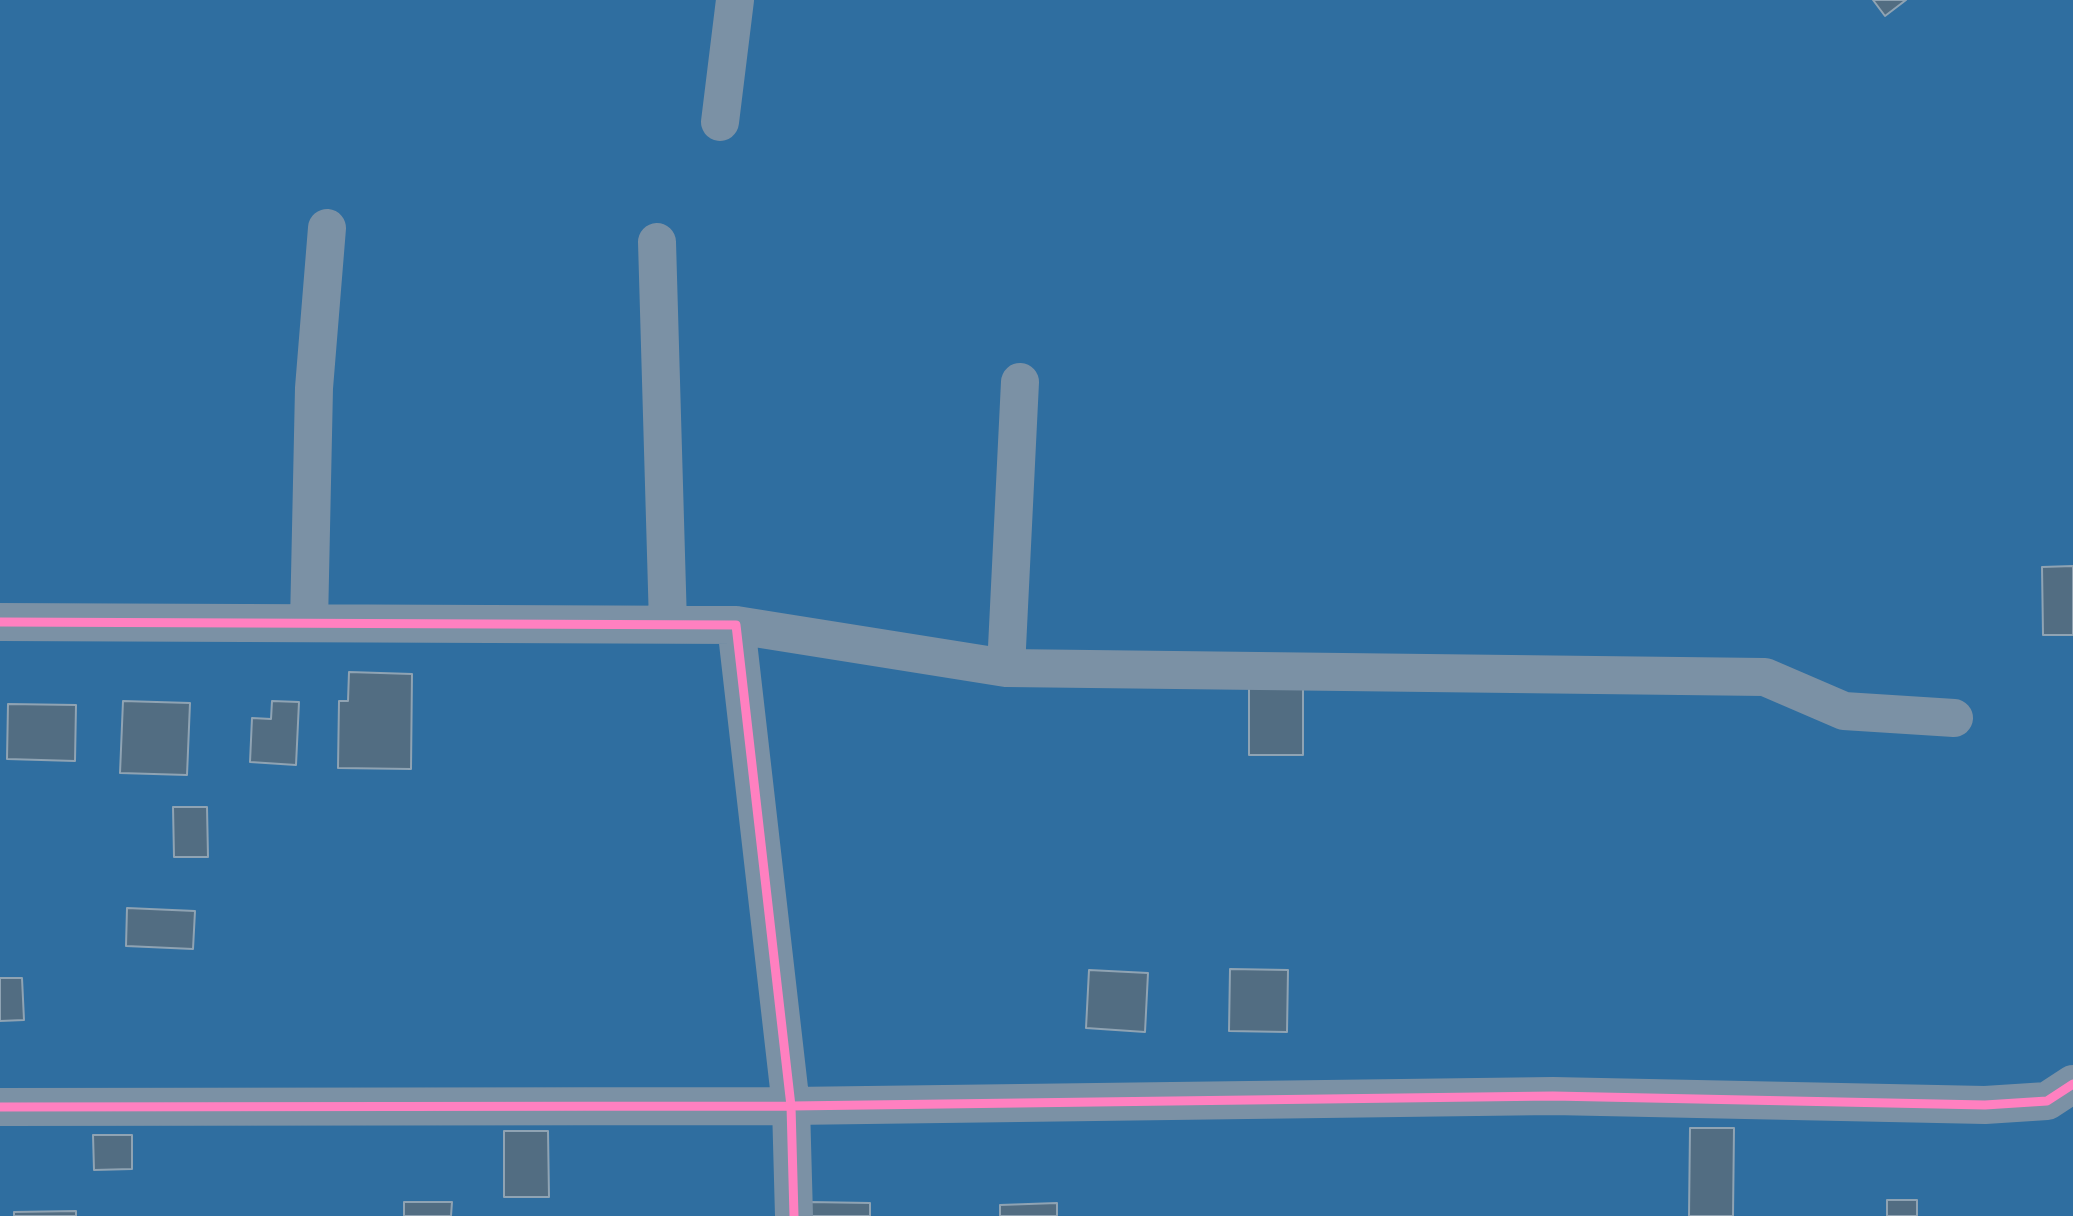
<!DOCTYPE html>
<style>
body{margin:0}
canvas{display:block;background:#345570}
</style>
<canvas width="2073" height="1216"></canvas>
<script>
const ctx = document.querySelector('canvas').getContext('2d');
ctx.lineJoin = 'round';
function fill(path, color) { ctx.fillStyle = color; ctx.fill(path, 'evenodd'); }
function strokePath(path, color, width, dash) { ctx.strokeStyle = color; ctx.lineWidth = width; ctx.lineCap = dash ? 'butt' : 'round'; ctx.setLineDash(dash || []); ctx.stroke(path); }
fill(new Path2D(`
 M0 0H2073V1216H0Z`), '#2f6ea0');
const building = new Path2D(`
 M1873 0H1906L1885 16Z
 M2073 566V635H2043L2042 567Z
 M349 672 412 674 411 769 338 768 339 701H348Z
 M1249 686H1303V755H1249Z
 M123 701 190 703 187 775 120 773Z
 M272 701 299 702 296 765 250 762 252 718 271 719Z
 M8 704 76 705 75 761 7 759Z
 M173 807H207L208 857H174Z
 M127 908 195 911 193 949 126 946Z
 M1230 969 1288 970 1287 1032 1229 1031Z
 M1089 970 1148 973 1145 1032 1086 1028Z
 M0 978H22L24 1020 0 1021Z
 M1690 1128H1734L1733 1216H1689Z
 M504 1131H548L549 1197H504Z
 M93 1135H132V1169L94 1170Z
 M1887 1200H1917V1216H1887Z
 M404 1202H452L451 1216H404Z
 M809 1202 870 1203V1216H809Z
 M1057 1203V1216H1000V1205Z
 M76 1211V1216H14V1212Z`);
fill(building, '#526d82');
strokePath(building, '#8fa3b3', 2);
strokePath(new Path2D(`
 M720 122 735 0
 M657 242 668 624
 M0 622 736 625 791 1106 794 1216
 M309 623 314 388 327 228
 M736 625 1006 668 1765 677 1844 711 1954 718
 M1006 668 1020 382
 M0 1107 791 1106 1553 1096 1985 1105 2047 1101 2073 1084`), '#7b91a5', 38);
strokePath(new Path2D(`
 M0 622 736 625 791 1106 794 1216
 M0 1107 791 1106 1553 1096 1985 1105 2047 1101 2073 1084`), '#ff80c0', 9);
</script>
